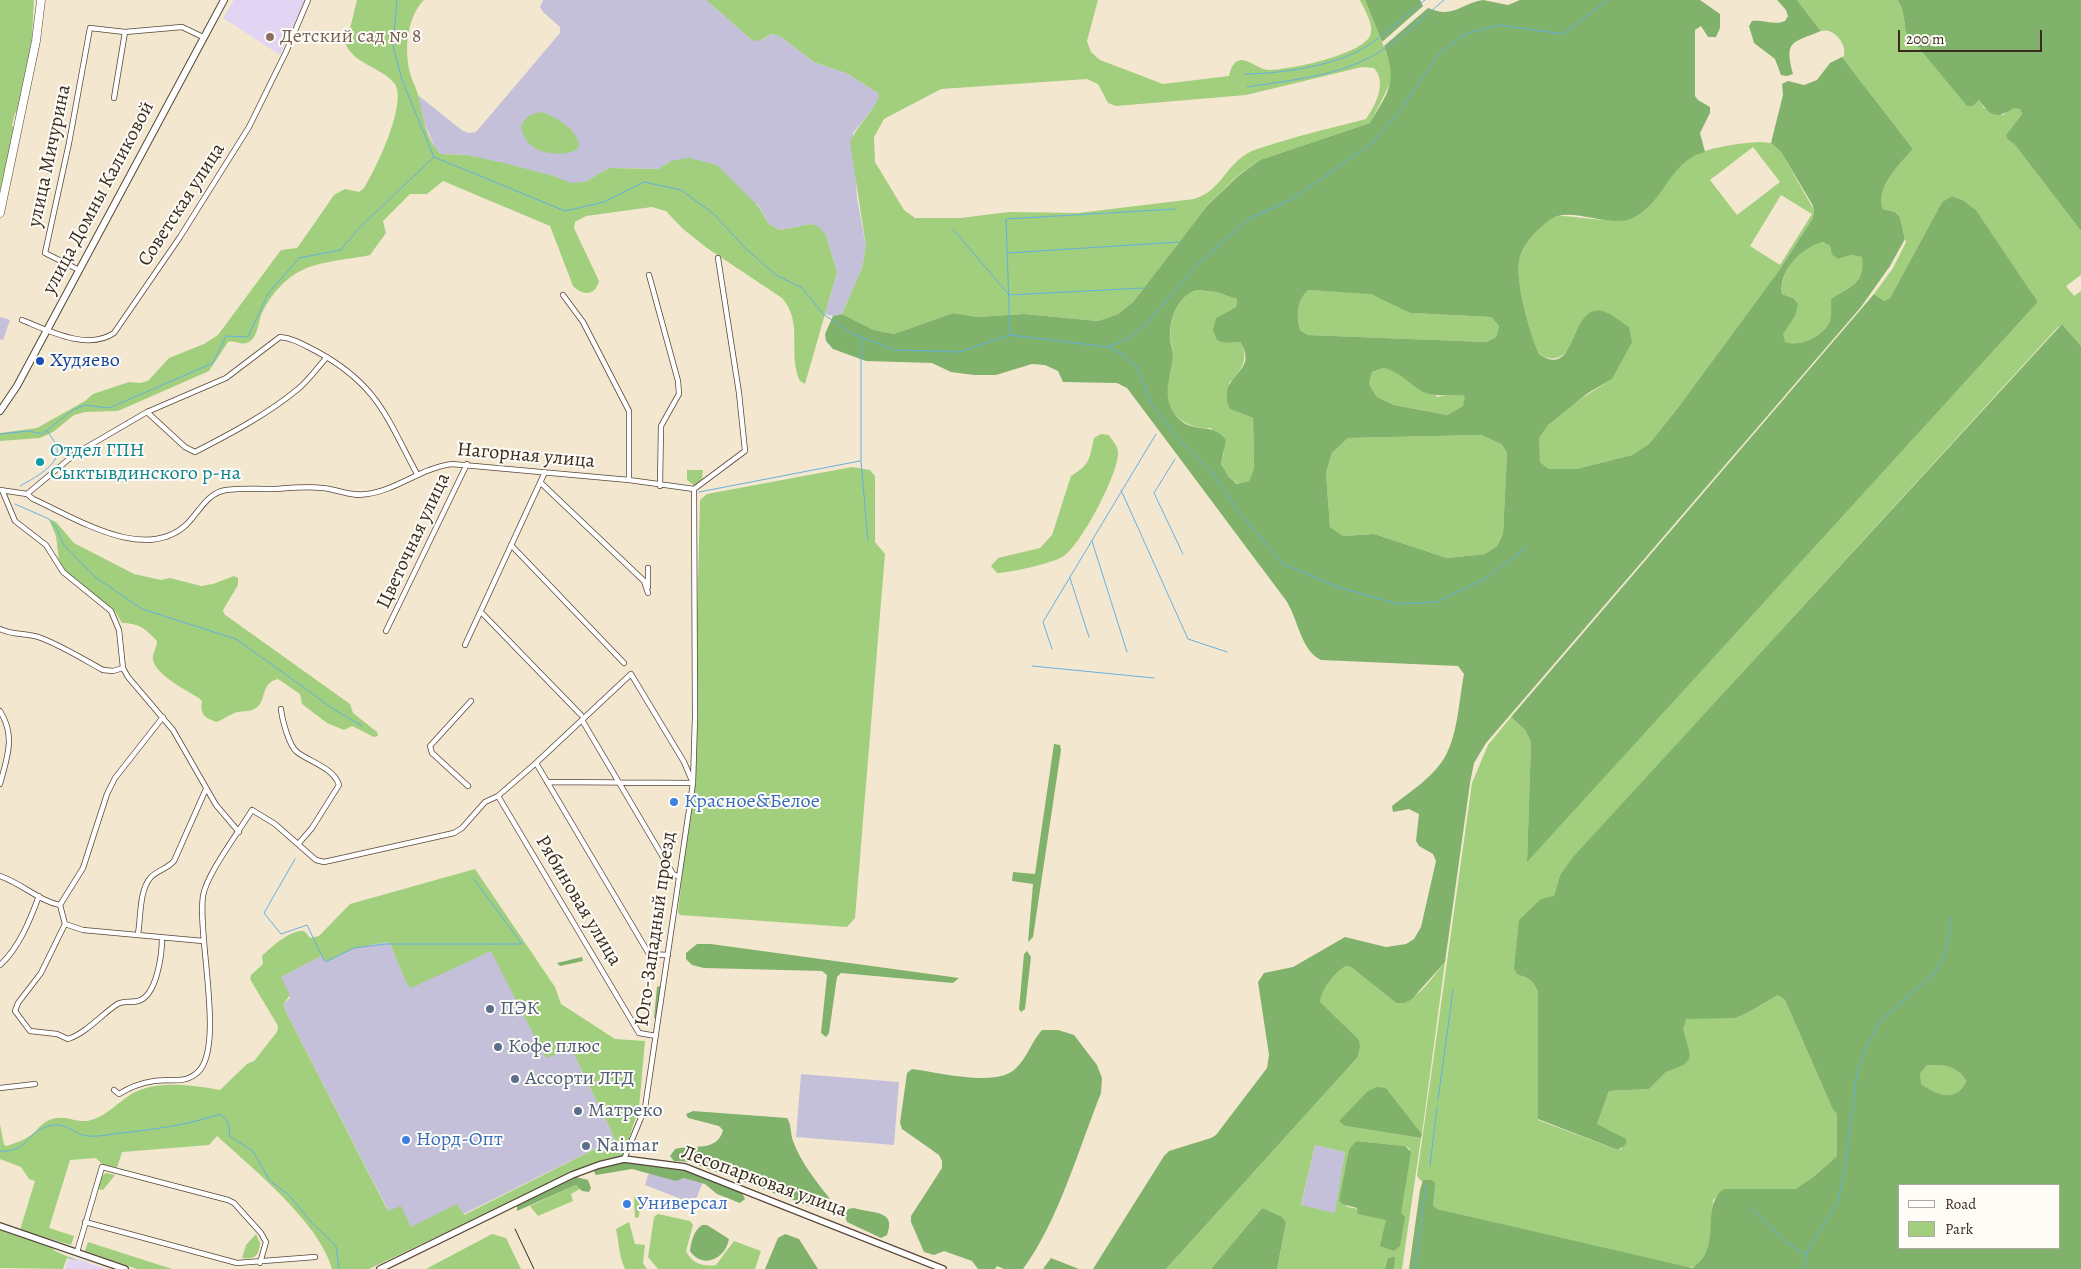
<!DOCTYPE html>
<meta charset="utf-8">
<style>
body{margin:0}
#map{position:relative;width:2081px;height:1269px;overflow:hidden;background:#f4e7d0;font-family:Alegreya,serif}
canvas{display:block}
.legend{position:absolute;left:1898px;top:1184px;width:162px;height:65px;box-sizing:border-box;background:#fdfcf7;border:1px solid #afa8a0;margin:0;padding:6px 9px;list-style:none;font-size:15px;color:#3b2a1e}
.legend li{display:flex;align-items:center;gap:10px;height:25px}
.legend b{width:25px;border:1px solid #afa8a0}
.scale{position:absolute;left:1898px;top:30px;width:144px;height:22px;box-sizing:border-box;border:2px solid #3b2a1e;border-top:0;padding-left:6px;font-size:15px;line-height:18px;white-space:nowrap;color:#3b2a1e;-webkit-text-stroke:4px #fdfcf7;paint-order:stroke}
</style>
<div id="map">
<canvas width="2081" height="1269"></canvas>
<ul class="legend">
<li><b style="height:6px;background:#fff"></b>Road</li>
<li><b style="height:14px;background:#a1cf7d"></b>Park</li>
</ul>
<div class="scale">200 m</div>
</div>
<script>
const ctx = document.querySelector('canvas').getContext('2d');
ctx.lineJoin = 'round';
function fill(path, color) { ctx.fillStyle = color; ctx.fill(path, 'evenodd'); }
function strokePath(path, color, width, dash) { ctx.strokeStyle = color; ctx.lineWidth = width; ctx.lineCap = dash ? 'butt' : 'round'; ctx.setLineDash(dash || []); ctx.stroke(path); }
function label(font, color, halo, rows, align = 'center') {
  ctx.font = font + ' Alegreya,serif'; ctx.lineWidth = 4; ctx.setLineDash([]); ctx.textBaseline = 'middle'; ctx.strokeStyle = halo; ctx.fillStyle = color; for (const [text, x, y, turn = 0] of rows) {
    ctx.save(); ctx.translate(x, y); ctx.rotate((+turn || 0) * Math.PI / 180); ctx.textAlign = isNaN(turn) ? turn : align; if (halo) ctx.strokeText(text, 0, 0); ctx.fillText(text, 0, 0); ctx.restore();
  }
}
fill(new Path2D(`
 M234 0H305L280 55 223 18Z
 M69 1256 106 1269H65Z`), '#e2d4f3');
fill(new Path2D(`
 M543 0H706L752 40H762L772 34 780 36 814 62 848 74 878 93 879 97 876 105 853 133 857 198 866 246 862 268 842 314 833 316 825 314 837 272 826 235 812 224 780 230 769 224 758 205 671 161 658 169 609 168 585 182 571 184 554 176 467 155 441 154 435 148 421 115 419 96 463 131 469 133 476 132 560 33V27L543 12 540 7Z
 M0 317 10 320 3 340 0 339Z
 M386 942 390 944 409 987 491 951 565 1050 573 1052 615 1139 405 1243 285 1010 284 1003 290 998 280 977 321 956 327 962 356 948Z
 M801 1074 899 1082 894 1145 796 1137Z
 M1315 1145 1345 1152 1336 1214 1301 1206Z
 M652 1172 682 1175 703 1182 694 1204 645 1185 648 1175Z`), '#c5c0da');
fill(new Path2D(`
 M0 0H34L32 37 19 110 15 113 12 125 14 130 0 191Z
 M357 0H424C407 17 404 50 410 73 412 81 417 89 419 98 423 117 426 140 441 154L467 155 504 163 554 176 571 183 585 182 609 168 658 169 671 161 689 158 717 165 758 206 769 224 780 230 812 224 819 227 826 235 837 272 805 384 800 381C787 353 804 323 782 298L707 248 683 229 666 211 652 207 586 216 575 222 574 228 599 281C595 296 583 296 573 286L550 226 443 181 427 194H410L383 221 386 233 370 255C347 260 315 261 295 274 282 282 268 299 262 313 258 322 258 339 247 343 240 345 235 340 228 342L209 371 118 411 85 412 74 415 53 432 40 438 0 441V433L37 428 85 401 93 394 129 382 140 383 148 381 169 358 204 344 218 335 281 250 297 248 300 244 334 195 345 189 359 192 364 188C375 171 409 101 394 83 381 67 356 65 346 45Z
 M706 0H1098L1087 41 1091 52 1100 60 1163 84 1229 76C1231 69 1233 60 1242 60 1252 61 1261 71 1271 70 1292 69 1360 55 1370 36 1375 26 1364 9 1360 0H1365L1392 67V80L1370 123 1260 160 1237 176 1207 206 1133 302 1118 314 1098 321 1024 314 978 317 953 313 894 334 874 330 842 314 862 268 866 246 850 142C857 125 872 114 879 97L878 93 848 74 814 62 780 36 772 34 759 41 752 40ZM1362 67 1374 68C1387 82 1376 105 1366 119 1335 127 1304 134 1273 144 1265 147 1255 149 1248 153 1224 167 1221 191 1194 199L1078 213 1009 212 960 218H915L904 210 875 162 874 137 884 119 941 89 1087 79 1098 84 1108 103 1116 106 1246 95Z
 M1797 0H1897L1906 16 1904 24 1973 106 1979 100 1984 108 2003 115 2014 107 2020 108 2022 114 2006 135 2007 139 2015 145 2081 231V275L2066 286 2074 296 2081 291V346L2062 324 2057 328 1575 856 1560 875 1554 897 1541 899 1518 975C1529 977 1534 982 1538 992V1120L1618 1150 1622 1149 1597 1124 1609 1091 1649 1089 1666 1072 1684 1065 1690 1054C1687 1044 1678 1028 1686 1019L1749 1012 1778 995 1785 1000 1833 1110 1837 1114V1156L1812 1178 1795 1189H1724L1713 1200C1712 1220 1715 1268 1686 1268L1437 1209 1433 1205 1423 1180 1422 1182 1417 1176 1472 783 1488 745 1511 717 1525 730 1531 742 1527 861 2038 302 1976 210 1963 200 1952 196 1942 202 1890 298 1884 301 1874 294 1893 268 1906 242 1900 217 1895 212 1883 209C1875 187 1900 164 1913 149L1842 57 1844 56C1847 44 1834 27 1821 31Z
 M540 112C556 116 576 128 579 145L577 150C555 159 523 152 521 125L528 116Z
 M1760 142 1771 143 1781 152 1814 210 1813 218 1780 269 1677 409 1649 444 1632 455 1576 469H1549L1540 462C1540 455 1538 445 1539 438 1544 421 1596 389 1612 379L1570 347C1562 359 1552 362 1539 354 1530 334 1512 274 1521 254 1524 245 1532 236 1539 229 1545 223 1552 216 1561 216 1581 216 1620 226 1637 216 1658 204 1665 177 1683 162 1700 148 1739 143 1760 142ZM1753 147 1780 182 1737 215 1710 180ZM1781 195 1812 214 1780 265 1750 246Z
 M1823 242 1830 246 1832 255 1838 259 1852 255 1863 257C1866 285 1849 286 1831 299 1831 306 1832 316 1829 323 1822 337 1799 347 1785 342L1782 334 1788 325 1793 298 1782 294C1779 271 1801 247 1823 242Z
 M1197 290 1216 292 1237 299 1236 307 1216 318 1226 343 1240 342C1250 358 1242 370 1229 383L1230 409 1253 418 1254 468 1249 481 1238 484 1229 477 1221 464 1224 452 1211 428C1184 430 1163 411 1166 383 1168 373 1173 363 1173 352 1173 347 1170 342 1170 337 1171 318 1177 296 1197 290Z
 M1308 290 1371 293 1410 313 1491 317 1499 326 1496 337 1486 342 1308 335 1300 330C1296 315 1297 301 1308 290Z
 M1384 368 1395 371 1438 397 1451 394 1466 396 1463 406 1447 415 1394 405 1377 397 1369 384 1372 372Z
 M1101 434 1109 435C1112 440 1118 446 1118 452 1119 473 1082 543 1064 556 1054 563 1009 573 997 573L991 566 998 558 1040 548 1052 535 1071 476C1091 464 1089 459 1094 438Z
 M1481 435 1501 444 1507 453 1503 534 1497 546 1485 554 1447 558 1374 534 1343 536 1330 527 1326 473 1332 453 1348 438Z
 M852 467 870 470 875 476V542L885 554 855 918 847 927 680 915 678 912 693 782 700 500 707 494Z
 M687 470H703L702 479 695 486 687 480Z
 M49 519 56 522 74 543 134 574 161 580 170 578 201 586 213 584 234 576 238 578V585L223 610 224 614 350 704 353 713 377 732 378 736 374 737 352 726 344 730 327 723 302 704 300 694 278 679C260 683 267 701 256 708 250 712 243 711 237 712 230 714 223 720 216 722 204 717 200 715 202 701L199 698C186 690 156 675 153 660 152 654 157 647 157 641 146 629 139 623 122 623L115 611 75 581 65 570 59 560 56 536Z
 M475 869 555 987 561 1004 615 1039 645 1041 639 1108 623 1156 585 1167 562 1177 369 1269H332C320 1223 252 1168 217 1136L209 1145 122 1152 117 1168 102 1164 96 1158 70 1160 49 1228 74 1236 71 1245 20 1230 35 1181 29 1179 21 1167 0 1159V1124L4 1145 7 1146C14 1143 22 1141 28 1137 37 1132 41 1122 52 1119 66 1115 74 1122 86 1121 104 1119 118 1102 133 1093 157 1080 194 1085 220 1090L247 1064 254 1061 277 1032 278 1026 250 979 251 975 263 964 262 956C271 947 288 932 301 931 305 930 307 935 310 938L319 936 350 904ZM386 942 390 944 408 986 411 988 491 951 544 1055 548 1058 568 1049 573 1052 615 1139 464 1215 457 1204 411 1227 401 1206 388 1211 285 1010 284 1003 290 995 281 977 321 956 327 962 356 948Z
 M1445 962 1422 1134 1386 1088 1345 1126 1421 1138 1402 1269H1277L1286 1223 1262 1208 1211 1269H1166L1357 1058 1319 1002C1321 989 1335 972 1346 966L1351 967 1396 1003C1417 1003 1432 977 1445 962ZM1356 1141 1405 1146 1410 1149 1398 1216 1348 1207 1339 1200 1349 1149ZM1315 1145 1345 1152 1335 1213 1301 1205Z
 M1927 1065C1946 1065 1956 1064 1966 1081 1955 1106 1938 1095 1920 1084V1074Z
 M106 1173 115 1175 103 1190 97 1189 101 1177Z
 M576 1185 580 1189 571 1194 573 1201 538 1216 530 1206Z
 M634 1197 640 1199 639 1217 635 1218Z
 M658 1214 690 1221 693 1225 686 1251C692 1264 704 1267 716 1265L734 1241 761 1251 755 1269H658L648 1257 654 1217Z
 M629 1222 635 1244 645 1245 643 1263 647 1269H625C619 1256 619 1243 616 1229Z
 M0 1230 51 1247 55 1251 78 1261 67 1258 63 1269 0 1268Z
 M256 1234 260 1243C259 1256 254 1260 242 1258L246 1245Z
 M492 1234 506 1238 521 1269H426Z
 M88 1242 172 1269H137L85 1251Z`), '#a1cf7d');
fill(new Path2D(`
 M1365 0H1420L1423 6 1382 42Z
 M1483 0 1508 5 1520 0H1700L1720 14V28L1716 37H1708L1701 26 1695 30V96L1698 100 1710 107V113L1700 133 1705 152C1671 160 1665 199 1637 216 1614 230 1581 210 1558 216 1550 218 1545 224 1539 229 1532 236 1524 245 1521 254 1512 273 1530 334 1539 354 1578 381 1569 304 1602 311 1611 313 1621 322 1629 327L1632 342 1612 379 1588 393 1548 425 1539 438 1540 462 1549 469H1576L1632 455 1649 444 1677 409 1780 269 1813 218 1814 210 1812 204 1781 152 1771 143 1783 95 1782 84 1788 81 1804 85 1817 80 1830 63 1842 57 1913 149C1900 164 1875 187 1883 209L1895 212 1900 217 1905 239 1890 266 1861 307 1486 743 1474 763 1470 783 1445 962 1412 999 1405 1003H1396L1351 967 1346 966C1335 972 1321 989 1320 1002L1359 1040 1360 1047 1357 1058 1166 1269H1093L1164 1156 1169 1151 1211 1138 1216 1135 1267 1068 1269 1055 1258 982 1264 973 1293 967 1345 937 1386 947 1406 944 1414 939 1421 927 1436 861 1433 854 1419 846 1416 841 1419 814 1409 809 1393 812 1392 806C1411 791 1434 777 1446 755 1458 732 1459 700 1464 674L1458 666 1321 660C1300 650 1298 617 1285 599 1232 529 1180 458 1127 388L1117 383 1063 382 1058 371 1045 365 1032 364 996 375H974L951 372 932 363 866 361 833 349 826 341 825 334 833 316 842 314 874 330 894 334 953 313 978 317 1024 314 1098 321 1118 314 1133 302 1207 206 1238 176 1260 160 1370 123C1389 90 1398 83 1384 46L1428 8C1453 19 1460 4 1483 0ZM1823 242 1830 246 1832 255 1838 259 1852 255 1862 257C1866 285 1849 286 1831 299 1831 306 1832 316 1829 323 1822 337 1799 347 1785 342L1783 334 1795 316 1798 304 1793 298 1782 294C1778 271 1802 247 1823 242ZM1197 290 1216 292 1237 299 1236 307 1216 318 1213 330 1217 340 1226 343 1240 342C1261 374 1215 373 1230 409L1253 418 1254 468 1249 481 1237 484 1229 477 1221 464 1226 440C1212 421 1193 435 1177 417 1160 397 1171 377 1173 355 1173 350 1171 345 1170 340 1169 320 1177 296 1197 290ZM1308 290 1371 294 1410 313 1491 317 1499 326 1496 337 1486 342 1308 335 1300 330C1296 315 1297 301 1308 290ZM1384 368C1400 372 1407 382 1420 390 1435 399 1449 393 1465 396L1463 406 1447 415 1394 405 1377 397 1369 384 1372 372ZM1481 435 1501 444 1507 453 1503 534 1497 546 1485 554 1447 558 1374 534 1343 536 1330 527 1326 473 1332 453 1348 438Z
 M1777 0H1797L1821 31C1792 43 1784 40 1793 74L1787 76 1781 75 1775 59 1754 43 1749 26 1752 21C1764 19 1773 26 1785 21L1788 16 1786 10Z
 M1897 0H2081V231L2015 145 2007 139 2006 135 2022 114 2020 109 2014 108C1997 119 1991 117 1979 100L1973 106H1967L1906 32C1903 18 1906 13 1897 0Z
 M1952 196 1963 200 1976 210 2038 302 1527 862 1531 742 1525 730 1511 717 1874 294 1884 301 1890 298 1942 202Z
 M2062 324 2081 346V1269H1409L1420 1190 1423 1180H1431L1435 1183 1433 1205 1437 1209 1692 1268C1724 1250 1699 1205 1724 1189H1795L1812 1178 1837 1156V1114L1833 1110 1785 1000 1778 995 1749 1012 1735 1018 1686 1019 1683 1029 1690 1054 1689 1059 1684 1065 1666 1072 1649 1089 1609 1091 1597 1124 1626 1139V1144L1618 1150 1538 1119V992C1534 982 1529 977 1518 975L1514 969 1519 920 1541 899 1554 896 1560 875 1574 856ZM1927 1065C1945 1065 1957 1065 1966 1081 1956 1104 1937 1095 1921 1084L1920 1074ZM1900 1185H2060V1248H1900Z
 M1054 744 1060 745 1061 750 1033 937 1028 942 1033 884 1012 881 1013 872 1035 874Z
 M697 944H711L959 978 953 983 841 973 837 977 829 1033 826 1037 821 1033 827 975 822 971 704 968 692 965 686 959V953Z
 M1027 951 1031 957 1025 1009 1021 1012 1019 1009 1024 954Z
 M582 957 583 961 560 966 557 963Z
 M660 986 657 1017 654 1018 657 987Z
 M1042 1030H1058L1074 1035 1097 1065 1102 1078 1101 1093C1079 1148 1058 1222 1023 1269H1004L997 1266 995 1269H978L972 1261 944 1251 934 1255 924 1252 911 1222V1216L942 1168V1161L939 1155 902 1129 900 1123 907 1073 912 1069C937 1072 993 1087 1014 1070 1027 1059 1031 1042 1042 1030Z
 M1377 1087 1386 1088 1422 1134 1421 1138 1345 1126 1339 1121 1368 1091Z
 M693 1111 787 1118C792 1125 790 1133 793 1141 801 1163 816 1181 830 1199V1205L826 1209 820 1210 690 1162 674 1161 670 1156 675 1149C693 1144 717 1153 723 1130L719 1126 688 1118 686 1114Z
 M1356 1141 1405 1146 1411 1152 1401 1213 1405 1217 1400 1246 1394 1251 1380 1246 1386 1220 1358 1214 1357 1208 1342 1204 1339 1200 1349 1149Z
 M626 1162 685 1169 741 1191 745 1199 740 1203 717 1194 705 1184 684 1178 676 1181 632 1169 596 1175 594 1172 596 1169Z
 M576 1177 588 1180 591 1188 589 1192 582 1191 576 1185 517 1211V1205Z
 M854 1208C872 1214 897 1209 887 1235L881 1238 847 1222 845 1216 848 1209Z
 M1262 1208 1282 1217 1286 1223 1277 1269H1211Z
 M702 1225H707L729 1239C725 1260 702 1269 690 1251 691 1242 694 1230 702 1225Z
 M785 1234 799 1239 818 1269H765L778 1238Z
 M1395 1257 1394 1269H1385L1388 1258Z
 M1051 1258 1079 1269H1043Z`), '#80b26c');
strokePath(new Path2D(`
 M397 0 393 46 402 80 434 157
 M1244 74C1279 74 1334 66 1364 48 1385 35 1405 16 1425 0
 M1247 87C1291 80 1342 76 1381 51 1403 37 1424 17 1444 0
 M953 229 1009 295 1144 288
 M1008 253 1179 242
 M1010 334 1006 219 1175 209
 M861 337V461L868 541
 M1108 347 1122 354 1137 367 1151 403 1178 439 1215 476 1238 511 1283 564 1338 587 1398 604 1437 602 1488 577 1528 546
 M0 434 29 431 42 434 73 410 85 405 109 408 213 363 226 336 248 337 268 294 299 258 341 250 358 229 434 157 565 211 604 202 644 182 681 190 715 215 746 249 776 275 802 288 823 314 851 333 895 350 959 352 1010 335 1108 347 1130 337 1147 323 1199 263 1249 219 1292 199 1371 144 1399 112 1439 53 1467 33 1499 25 1563 34 1608 0
 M1175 459 1154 493 1183 554
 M20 486C32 479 61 465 57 448 56 442 50 436 47 431
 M1121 490 1188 639 1227 652
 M699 492 860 461
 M15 504 49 519 56 527 63 544 95 577 142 609 236 639 335 710 362 726
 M1092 541 1127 652
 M1070 578 1089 637
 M1052 649 1043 622 1156 434
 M1032 666 1154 678
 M295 859 264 913 281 934 307 925 325 962 354 948 385 944H522L473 878
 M1438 1100 1453 990
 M0 1151C28 1153 26 1132 49 1126 67 1121 74 1135 88 1136 99 1137 111 1134 122 1133 156 1129 188 1125 220 1114 228 1119 231 1128 229 1136L253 1151 270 1181 289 1195 311 1222 336 1246 339 1269
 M1430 1166 1437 1107
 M1751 1208 1785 1241 1806 1255
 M1415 1269 1426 1185
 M1804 1269 1808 1250 1838 1201 1844 1175 1857 1072 1868 1044 1880 1021 1934 974 1946 952 1951 918`), '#66b0de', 1);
const minor = new Path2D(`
 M114 98 125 32
 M79 270 45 253 69 143 90 28 125 32 182 27 203 37
 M649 275 678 381 679 394 661 426 660 486
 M563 295 583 322 629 411V480
 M22 320C49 331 88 351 114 333L180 237 249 127 286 52 308 0
 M147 412 185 447 195 452C230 434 268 414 298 389 309 380 317 368 327 357
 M541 483 644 581 648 593
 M694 489 745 451 739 393 718 258
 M0 490 27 494 33 499C76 518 145 564 187 524 200 511 207 493 226 490 243 488 260 489 276 489 291 488 307 486 322 488 337 489 351 497 367 494 397 490 421 468 452 464L629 480 694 489
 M2 490 15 521 46 545 63 572 111 611 119 630 123 668 128 677 173 730 216 805 239 832
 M27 494 75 454 147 412 226 378 280 337C293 338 304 345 316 351 377 384 386 416 417 474
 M511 545 624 663
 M648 568V587
 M481 612 581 715
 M0 629C14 636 26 632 41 638 62 646 83 659 103 670L113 671 123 668
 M386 631 467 464
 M465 645 545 472
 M281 709C282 719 289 746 297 752 310 762 334 768 339 785L312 828 299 843
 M0 711C16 736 7 758 0 784
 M582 720 673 874 679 877
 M536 763 649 954 668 955
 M468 786 432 753 430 746 471 701
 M498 796 639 1033 656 1036
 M0 876C23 884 39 901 60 905
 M60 905 83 868 107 794 115 778 163 717
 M60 905 65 924 83 930 203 941
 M65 924 41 973 18 1003 15 1011 30 1031 57 1034 68 1039C86 1033 100 1016 116 1005 123 1000 130 1003 138 1001 157 996 162 954 162 938
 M138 934C141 917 139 890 151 877 158 870 167 869 174 861L206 789
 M0 965C19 948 30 920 39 896
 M0 1088 35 1084
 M114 1090 119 1094C130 1087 141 1083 154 1081 170 1078 184 1085 198 1072 225 1047 197 935 203 896 206 875 240 830 252 810L275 824 316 860 324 862 454 833 462 828 485 802 498 796 536 763 631 674 684 762 693 783 547 782
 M624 1159 645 1108 693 783 695 717 694 489
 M85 1222 237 1263 315 1257
 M77 1252 102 1167 228 1200 234 1203 261 1233 266 1242 260 1263`);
const tertiary = new Path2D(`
 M0 1226 125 1269
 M380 1269 572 1175 599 1165 624 1159 685 1167 943 1269`);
const secondary = new Path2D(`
 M0 411 17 386 224 0`);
const trunk = new Path2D(`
 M0 213 36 41 41 0`);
strokePath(minor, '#574639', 6);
strokePath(tertiary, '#574639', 8);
strokePath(secondary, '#574639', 8);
strokePath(trunk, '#574639', 9);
strokePath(minor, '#fff', 4.5);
strokePath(tertiary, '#fff', 5.5);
strokePath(secondary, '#fff', 6);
strokePath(trunk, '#fff', 8);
strokePath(new Path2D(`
 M515 1229 534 1269`), '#3b2a1e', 1);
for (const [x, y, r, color] of [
 [270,37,5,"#8d6e63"],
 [40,361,5,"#1a4fb4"],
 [40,462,5,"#0f9aa8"],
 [674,802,5,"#3f7fe0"],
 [490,1009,5,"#5c6f8a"],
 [498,1047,5,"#5c6f8a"],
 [515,1079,5,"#5c6f8a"],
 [578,1111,5,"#5c6f8a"],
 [406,1140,5,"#3f7fe0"],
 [586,1146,5,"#5c6f8a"],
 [627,1204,5,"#3f7fe0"]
]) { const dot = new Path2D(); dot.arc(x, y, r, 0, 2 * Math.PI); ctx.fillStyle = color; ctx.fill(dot); strokePath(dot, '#fdfcf7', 2); }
label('20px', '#785e54', '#fdfcf7', [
 ["Детский сад № 8",280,37]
], 'left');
label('20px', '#3b2a1e', '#fdfcf7', [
 ["улица Мичурина",50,156,-78],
 ["улица Домны Каликовой",99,198,-62],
 ["Советская улица",182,205,-57],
 ["Нагорная улица",526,456,5],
 ["Цветочная улица",414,541,-65],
 ["Рябиновая улица",578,901,59],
 ["Юго-Западный проезд",656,929,-82],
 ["Лесопарковая улица",764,1182,20]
]);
label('20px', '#164399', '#fdfcf7', [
 ["Худяево",50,361]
], 'left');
label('20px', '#0d838f', '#fdfcf7', [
 ["Отдел ГПН",50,451],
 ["Сыктывдинского р-на",50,474]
], 'left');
label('20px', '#366cbe', '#fdfcf7', [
 ["Красное&Белое",684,802],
 ["Норд-Опт",416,1140],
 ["Универсал",637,1204]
], 'left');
label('20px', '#4e5e75', '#fdfcf7', [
 ["ПЭК",500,1009],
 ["Кофе плюс",508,1047],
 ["Ассорти ЛТД",525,1079],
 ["Матреко",588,1111],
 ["Naimar",596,1146]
], 'left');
</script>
